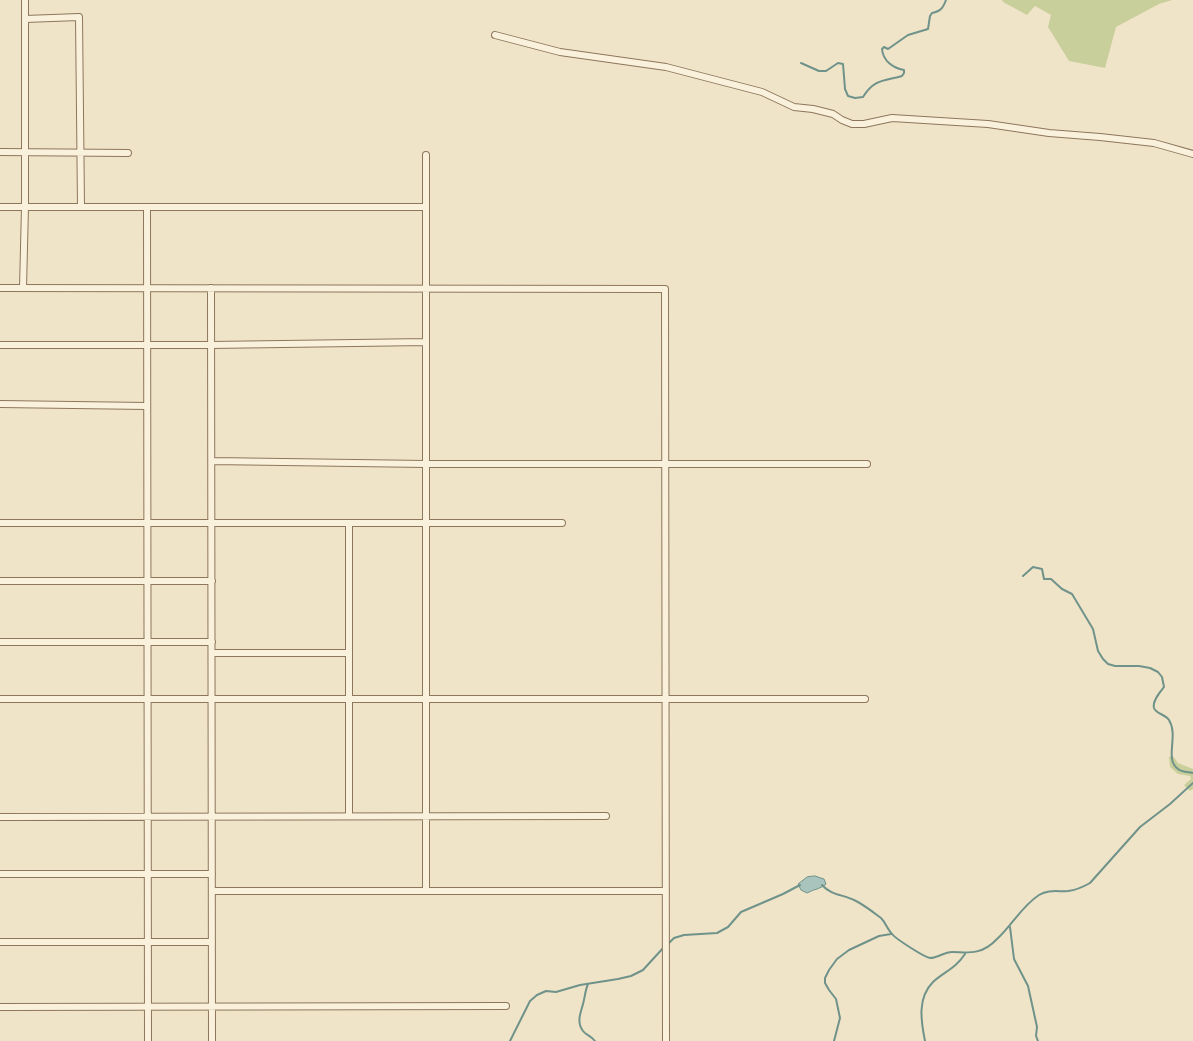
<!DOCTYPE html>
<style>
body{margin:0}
canvas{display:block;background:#f0e4c8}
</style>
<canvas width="1193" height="1041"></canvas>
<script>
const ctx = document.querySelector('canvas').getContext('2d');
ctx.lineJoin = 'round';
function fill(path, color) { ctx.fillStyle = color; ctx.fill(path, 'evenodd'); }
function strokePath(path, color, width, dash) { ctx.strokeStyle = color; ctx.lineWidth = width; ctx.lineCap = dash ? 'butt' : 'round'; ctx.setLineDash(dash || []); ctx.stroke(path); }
fill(new Path2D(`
 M1002 0H1172L1159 4 1116 27 1105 68 1069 61 1048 27 1051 15 1035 6 1027 15 1003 2Z
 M1173 756 1178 763 1193 769V789L1190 791 1184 785 1191 779 1190 776 1178 774 1170 767 1169 757Z`), '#c9cf9b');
const water = new Path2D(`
 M815 876 824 879 826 884C821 889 814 889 807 893L801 890 798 884 807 877Z`);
fill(water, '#a9c4bc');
strokePath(water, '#6f938a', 1);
strokePath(new Path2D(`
 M801 63 819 71H826L838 63 843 64 845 89 848 96 855 98 863 97C874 79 884 81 902 76L904 73V70C893 68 883 61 882 49L884 47 888 49 908 35 928 29 930 16 932 13C941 11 943 8 946 0
 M1023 576 1033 567 1042 569 1044 579H1051L1062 589 1072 594 1093 629 1098 651 1103 659 1108 664 1115 666H1139L1150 668 1158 672 1162 677 1164 687C1160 692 1152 701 1154 708 1156 714 1165 714 1169 720 1179 736 1164 759 1178 769 1181 772 1189 772 1193 773
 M822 885C832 896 843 894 856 901 864 905 873 912 881 918 886 923 887 929 892 934 896 939 924 957 930 958 938 958 944 952 952 952 971 953 983 954 997 939 1012 925 1022 906 1039 895 1049 889 1058 892 1068 891 1076 890 1083 887 1090 883L1140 827 1170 804 1193 783
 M1010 927 1014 959 1028 986 1037 1027 1036 1036 1038 1041
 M668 944 674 938 684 935 717 933 728 927 741 912 783 894 800 885
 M588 984C585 991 585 997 583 1004 581 1012 576 1022 583 1031 586 1035 591 1036 595 1041
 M510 1041 530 1001 537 995 546 991 556 992 580 985 618 979 631 976 643 970 664 947
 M834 1041 840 1018 836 999 829 990 825 983V978L829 970 837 959 849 950 879 936 891 934
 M925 1041C921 1021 917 998 933 982 945 971 955 969 965 954`), '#6f938a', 2);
const street = new Path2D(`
 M25 19 79 17 81 207
 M495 35 560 52 666 67 762 92 794 107 813 109 833 114 842 120 852 124H864L892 118 988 124 1049 133 1100 137 1154 143 1193 154
 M0 152 128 153
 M426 155V891
 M0 207H426
 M147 207 148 1041
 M0 288 665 289 666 1041
 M23 288 25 207V0
 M211 288 212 1041
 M0 345H211L426 342
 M0 404 147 406
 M212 461 426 464H867
 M0 523H562
 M349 523V816
 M0 581H212
 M0 642H212
 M212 653H349
 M0 699H865
 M0 817 606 816
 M0 874H212
 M212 891H666
 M0 942H212
 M0 1007 506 1006`);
strokePath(street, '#8d765c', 8);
strokePath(street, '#faf1dc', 6);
</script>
